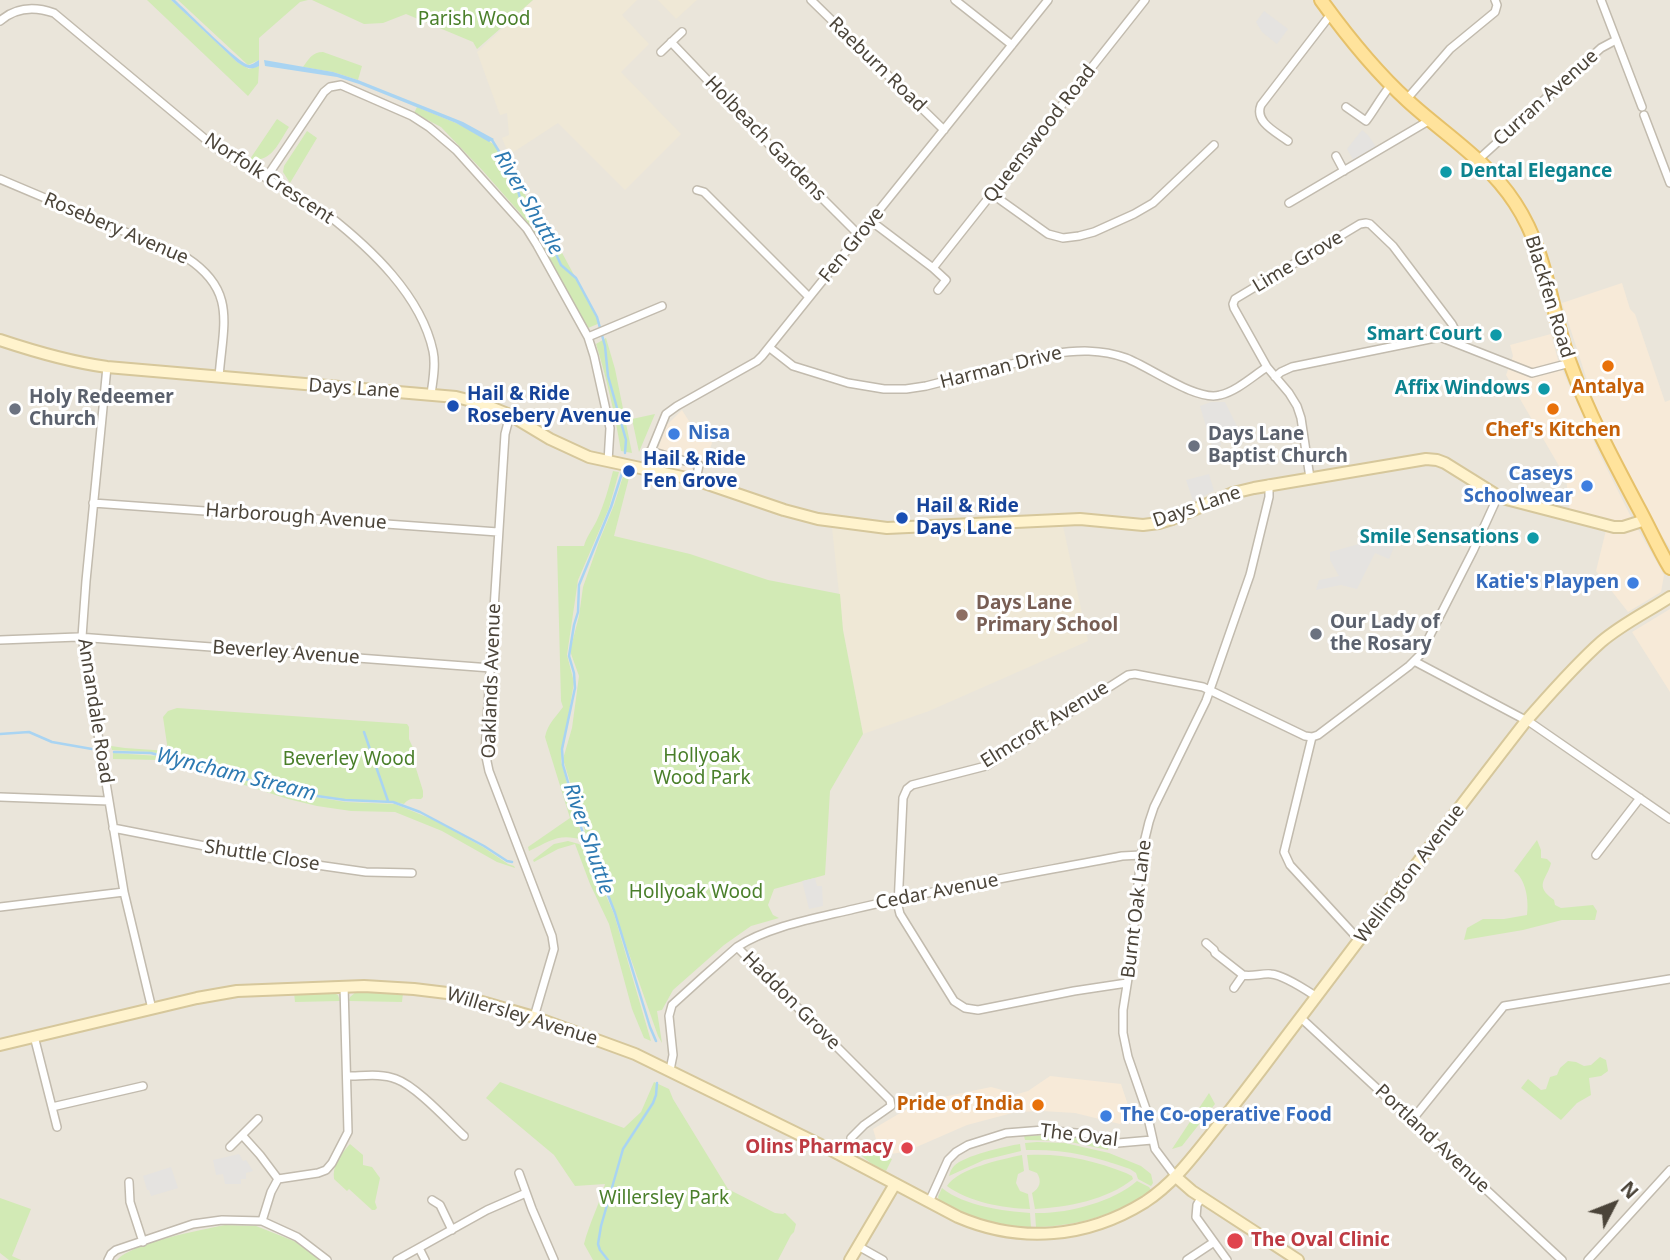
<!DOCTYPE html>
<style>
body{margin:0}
#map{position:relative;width:1670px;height:1260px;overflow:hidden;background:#f6f3ec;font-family:"Noto Sans",sans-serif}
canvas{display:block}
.north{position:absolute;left:1579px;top:1169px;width:70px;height:70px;-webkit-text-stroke:5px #fff;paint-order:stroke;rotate:48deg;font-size:19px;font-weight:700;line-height:28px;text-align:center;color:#4b4439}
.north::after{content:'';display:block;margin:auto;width:24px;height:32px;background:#4b4439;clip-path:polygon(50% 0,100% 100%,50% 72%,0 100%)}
</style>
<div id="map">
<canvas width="1670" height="1260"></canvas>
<div class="north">N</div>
</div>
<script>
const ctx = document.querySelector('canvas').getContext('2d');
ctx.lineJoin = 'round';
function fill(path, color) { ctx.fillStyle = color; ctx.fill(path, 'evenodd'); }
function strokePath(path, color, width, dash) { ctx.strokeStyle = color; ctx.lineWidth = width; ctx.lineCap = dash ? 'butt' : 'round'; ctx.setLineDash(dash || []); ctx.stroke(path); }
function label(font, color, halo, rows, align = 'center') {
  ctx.font = font + ' "Noto Sans",sans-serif'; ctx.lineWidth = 6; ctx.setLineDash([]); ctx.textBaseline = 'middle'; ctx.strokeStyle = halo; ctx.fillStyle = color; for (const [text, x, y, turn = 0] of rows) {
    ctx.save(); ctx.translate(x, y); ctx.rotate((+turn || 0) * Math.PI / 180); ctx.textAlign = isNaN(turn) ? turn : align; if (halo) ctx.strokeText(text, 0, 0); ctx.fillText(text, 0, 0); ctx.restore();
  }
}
fill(new Path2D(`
 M0 0H1670V1260H0Z`), '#eae5da');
fill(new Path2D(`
 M1622 283 1630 309 1635 314 1665 402 1670 400V548L1658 531 1626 471 1596 408 1562 303Z
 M1551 334 1558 360 1599 453 1630 515 1664 575 1661 592 1628 612 1596 571 1608 522 1570 513 1566 478 1506 375 1513 356 1510 345Z
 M682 410 694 429 715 434 701 475 653 463 666 426Z
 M1670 609V692L1632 632Z
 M1050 1076 1121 1084 1130 1111 1127 1117 1120 1124 1075 1113 1042 1111 1016 1112 967 1125 905 1152 890 1154 879 1149 873 1129 919 1102 991 1087 1006 1091 1014 1095 1028 1091Z`), '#f7ead8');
fill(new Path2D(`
 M533 0H637L622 15 649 44 621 72 681 134 625 190 558 123 509 155 502 138 509 135 507 113 500 115 477 52Z
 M658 0H697L676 19Z
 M1063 526 1088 641 929 711 863 734 843 630 832 528 895 535Z`), '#efe8d6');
fill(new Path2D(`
 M147 0H171L237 62 249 69 259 66 258 83 248 96Z
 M178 0H308L300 2 259 38V60L248 65Z
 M312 0H533L477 49 473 42 406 14 383 23 364 24Z
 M323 52 362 66 358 80 333 72 303 67C309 59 312 52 323 52Z
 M417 107 456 123 480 135 496 146 503 162 554 238 600 323 588 328 537 237 520 213 483 171 441 127 414 113Z
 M277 119 289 127C279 142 271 164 250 159Z
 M307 131 317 138 290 183 283 172 284 166Z
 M606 338 615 369 632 453 621 451C615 415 607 379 596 344Z
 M655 414 639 452 632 419Z
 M613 471 619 472 609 508 578 580 567 655 574 682 561 761 581 833 585 831 563 759 572 728 579 676 570 651 579 616 583 587 600 539 614 505 624 473 630 474 614 536 690 554 768 580 840 594 843 630 863 734 830 791 825 875 774 889 768 905 773 915 779 918 751 926 724 945 673 990 662 1010 657 1011 662 1043 658 1036 588 837 583 840C558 833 551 841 529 851L528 847 570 818 545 737C548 723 556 717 563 707L561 701 557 546H584C586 537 593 529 597 520 604 505 609 487 613 471Z
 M177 708 407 724 409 727V739L413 748 414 762 423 791V797L421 799C413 799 410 797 404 804 387 799 372 800 354 800 334 799 314 795 294 791L161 754 151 752 112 750 111 746 125 748 168 751 163 717 168 711Z
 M113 753 159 756 297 794 346 802 395 804 434 820 483 847 508 864 514 866 515 868 497 862 442 831 395 812 351 811 317 806 288 799 251 787 159 760 113 759Z
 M1537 840 1541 850V858L1547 859 1551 863C1547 880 1533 885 1554 900L1555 905 1561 908 1593 905 1597 911 1595 920H1562L1523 930 1464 940 1467 928 1483 919H1504L1527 915C1529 901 1526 879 1514 871Z
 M568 841 579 844 587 851 614 914 651 1041 644 1038 632 1009 609 924 590 884 575 844 558 849 534 862 533 860 554 844Z
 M332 992 338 995 340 1001 295 1002 294 993Z
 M356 992 403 993 402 1002 349 1001 350 997Z
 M1600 1057 1606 1060 1608 1071 1601 1076 1589 1078 1591 1095 1577 1103 1561 1120 1521 1088 1528 1079 1541 1090 1546 1089 1550 1077 1557 1075 1560 1068 1568 1061 1576 1062 1584 1066 1591 1065Z
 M500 1082 624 1128 641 1112 654 1082 669 1089 673 1099 728 1189 775 1213 783 1214 785 1213 796 1224 794 1232 791 1235 778 1260H593L584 1244C589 1224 599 1205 605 1184L575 1186 554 1155 486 1098Z
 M1209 1093 1215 1104 1182 1146 1172 1149Z
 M1048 1135 1074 1137 1109 1146 1108 1150 1066 1141 1025 1140 1024 1136Z
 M1037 1142 1065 1143 1109 1153 1141 1166 1151 1174 1153 1183 1151 1186 1138 1179 1136 1173 1130 1169C1094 1156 1065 1149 1026 1150L1025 1143Z
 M350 1144 363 1155V1165L372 1167 380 1178 375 1202 377 1208 375 1210H372L349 1189 347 1191 334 1179C332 1165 341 1154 350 1144Z
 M849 1144 859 1148 858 1150 863 1152 865 1150 892 1159 886 1171 872 1164 849 1146Z
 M1020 1144 1021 1151 984 1160 949 1176C950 1173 951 1169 954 1166 963 1156 1006 1146 1020 1144Z
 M1022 1155 1024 1171 1018 1174 1016 1183 1020 1191 1028 1194 1030 1209C1002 1208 969 1202 947 1186 957 1169 1002 1159 1022 1155Z
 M1027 1155C1062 1153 1093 1160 1126 1173L1132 1176 1133 1179C1107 1200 1068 1207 1035 1209L1032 1193C1040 1188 1042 1181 1037 1173L1029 1170Z
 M1137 1181 1149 1187 1151 1190C1117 1215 1078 1226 1036 1227L1035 1213C1067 1214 1113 1202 1137 1181Z
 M942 1188C964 1206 1003 1211 1030 1213L1031 1227C998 1226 967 1217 939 1200L938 1197Z
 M0 1198 31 1209 12 1256 21 1260H9L0 1253Z
 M225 1225 256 1226 294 1241 321 1260H117C132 1243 200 1230 225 1225Z`), '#d2eab5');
fill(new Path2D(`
 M1264 11 1288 29 1277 44 1262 32 1256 22Z
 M1362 130 1368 135 1376 147 1354 161 1347 149Z
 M1211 402H1225L1241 434 1220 440 1221 445 1212 447 1200 406Z
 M1209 474 1214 491 1193 501 1186 480Z
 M1392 535 1397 540 1389 559 1375 553 1357 589 1341 585 1316 590 1319 580 1339 576 1330 560V552Z
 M815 878 817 886H822L823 906 809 909 802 881Z
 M239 1154 243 1161 246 1160 253 1171 246 1173V1179H241V1184H225L223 1174 216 1175 213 1160Z
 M171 1167 178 1188 151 1196 149 1190H147L143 1176Z`), '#e5e3e0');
fill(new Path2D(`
 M171 0H175C185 9 240 65 249 65 252 65 257 61 259 60V66C250 71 245 67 237 62Z
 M264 60 333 72 358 80 463 122 494 139 489 142 456 123 359 84 337 77 265 66Z`), '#a9d4f2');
strokePath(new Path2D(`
 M492 140 500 153 502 167 517 187 520 198 537 225 550 241 561 265 576 278 597 317 605 346 608 376 626 440 625 453
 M622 473 611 507 579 585 578 612 574 625 569 656 574 673 575 688 562 749 563 765 586 844 592 854 615 913 650 1027 656 1041
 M364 732 388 801
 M0 734 29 732 52 742 92 749
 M114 752 151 753 296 793 345 800 393 802 420 812 484 846 507 861 512 862
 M608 1260 600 1250 598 1244 601 1226 623 1149 653 1103 656 1095 657 1083`), '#a9d4f2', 2.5);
const street = new Path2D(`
 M811 0 944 130
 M955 0 1012 45
 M1601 0 1642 107
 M0 21C16 7 34 6 54 13L216 148 328 215C370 248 421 295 433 351 436 365 433 380 431 394
 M671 42 782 158 859 235
 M661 52 682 32
 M1406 100 1450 49 1495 12 1497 5 1495 0
 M1346 107 1366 121C1375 109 1381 97 1391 85
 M1644 115 1670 183
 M1288 141C1276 132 1254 122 1261 105L1331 14
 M1336 156 1344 171
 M1479 159 1601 48 1616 40
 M266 178 324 92 330 87 341 85 412 116 429 127 456 150 527 229 537 245 588 337 594 356 610 428 608 462
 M0 179 187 258C237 291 223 324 219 377
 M697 190 704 192 809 297
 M992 194 1048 234 1063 238 1079 236 1094 232 1134 214 1153 203 1214 145
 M1289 203 1430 120
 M871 221 933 268 1145 0
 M933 268 946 280 938 290
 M588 337 662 306
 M770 348 793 366 848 383 884 389H906L926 386 1051 354C1077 350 1101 349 1126 358 1150 367 1197 402 1220 395 1237 391 1253 376 1267 367
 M107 367 86 581 82 637 124 892 152 1009
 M1275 377 1281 372 1292 367 1440 337 1532 373 1570 363
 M510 415 505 434 485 752 489 771 552 936 554 949 534 1017
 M650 451 699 465 696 480
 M644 468 666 414 677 406 757 361 762 356 1048 0
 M1310 478 1301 418 1297 406 1289 393 1267 367 1234 308 1233 304 1235 299 1360 224 1366 223 1370 224 1393 246 1452 324 1456 332 1454 341
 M93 503 498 532
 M0 640 78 637 491 668
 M1414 661 1531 723 1670 819
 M1312 737 1284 852 1290 865 1360 941
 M0 797 109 801
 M113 828 261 857 366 872 412 873
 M1596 855 1640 798
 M0 907 124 892
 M1206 943 1214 950 1215 953 1243 975
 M737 947C769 926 817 918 854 909 943 888 1033 873 1122 856L1141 855
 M1127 983 1074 991 978 1010 965 1008 954 1001 900 914 898 906 903 798 907 789 912 785 986 766 1128 675 1135 674 1203 687 1305 736 1312 737 1318 735 1409 666 1420 655 1473 551 1498 496
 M1234 988 1243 975C1252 977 1262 973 1271 974 1284 975 1306 990 1317 997
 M1301 1018 1562 1260
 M34 1036 57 1127
 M670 1070 673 1055 669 1016 672 1005 704 976 737 947 890 1100 891 1106 864 1125 851 1138
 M347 1076C363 1076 381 1073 396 1079 416 1086 448 1121 464 1136
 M52 1107 143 1086
 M1412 1120 1504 1006 1670 979
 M242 1135 260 1155 278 1179
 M230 1147 258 1119
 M519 1173 532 1209 554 1260
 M1176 1177 1155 1149 1146 1109 1128 1057 1123 1033V1010L1130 966 1141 855 1149 822 1154 807 1206 701 1250 575 1269 497V484
 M129 1182 130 1202 143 1242
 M1201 1198 1197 1205 1196 1217 1227 1260
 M432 1200 440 1205 452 1230
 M929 1202 948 1160 956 1152 968 1145 1006 1133 1044 1130 1087 1134 1118 1143 1152 1140
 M262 1221 271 1192 278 1179 318 1173 326 1170 332 1163 348 1132 344 986
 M858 1246 883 1260
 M419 1248 425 1260
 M108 1260 111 1254 116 1250 193 1224 222 1220 262 1221 297 1237 327 1260
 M397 1260 487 1210 526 1193
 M1187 1260 1214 1242
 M1588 1260 1670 1170`);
const secondary = new Path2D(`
 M0 340C36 352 70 362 107 367L456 397 480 403 510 415 550 439 589 457 696 480 784 510 818 519 887 528 1080 519 1143 525 1159 523 1172 519 1233 493 1254 488 1426 459 1437 460 1445 463 1498 496 1506 499 1614 527H1623L1645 520
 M0 1045 197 998 237 991 364 986 414 989 447 993 468 998 534 1017 635 1054 833 1151 958 1217C1021 1244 1087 1238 1145 1202 1171 1185 1189 1162 1208 1138 1232 1108 1256 1077 1279 1046 1361 938 1442 829 1526 721 1550 694 1574 666 1601 642 1622 624 1647 612 1670 597
 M1176 1177 1192 1191 1298 1260
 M850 1260 895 1184`);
const primary = new Path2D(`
 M1321 0C1347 36 1375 71 1408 101 1444 134 1487 160 1515 203 1548 253 1550 309 1570 363 1588 413 1613 460 1638 507 1649 527 1658 548 1670 568`);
strokePath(street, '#c2bbae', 10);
strokePath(secondary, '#d6c79b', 14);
strokePath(primary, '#e6c16a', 16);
strokePath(street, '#fff', 7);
strokePath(secondary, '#fff3cd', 10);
strokePath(primary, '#ffe39c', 12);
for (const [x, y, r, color] of [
 [1446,172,7,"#0f9aa8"],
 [1496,335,7,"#0f9aa8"],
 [1608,366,7,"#e8710a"],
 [1544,389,7,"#0f9aa8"],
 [453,406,7,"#1a4fb4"],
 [15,409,7,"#6b7280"],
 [1553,409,7,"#e8710a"],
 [674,434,7,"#3f7fe0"],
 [1194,446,7,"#6b7280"],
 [629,471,7,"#1a4fb4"],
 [1587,486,7,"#3f7fe0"],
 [902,518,7,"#1a4fb4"],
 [1533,538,7,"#0f9aa8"],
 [1633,583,7,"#3f7fe0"],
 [962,615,7,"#8d6e63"],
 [1316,634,7,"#6b7280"],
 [1038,1105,7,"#e8710a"],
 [1106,1116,7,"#3f7fe0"],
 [907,1148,7,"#e0444e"],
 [1235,1241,9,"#e0444e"]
]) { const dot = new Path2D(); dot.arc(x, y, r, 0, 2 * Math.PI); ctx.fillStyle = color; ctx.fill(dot); strokePath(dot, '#fff', 2.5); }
label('19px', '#4a7f2a', '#fff', [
 ["Parish Wood",474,20],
 ["Hollyoak",702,757],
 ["Wood Park",702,779],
 ["Beverley Wood",349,760],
 ["Hollyoak Wood",696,893],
 ["Willersley Park",664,1199]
]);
label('19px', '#4b4439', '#fff', [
 ["Raeburn Road",877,65,44],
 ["Curran Avenue",1546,98,-42],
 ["Queenswood Road",1040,134,-52],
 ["Holbeach Gardens",765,139,46],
 ["Norfolk Crescent",269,179,33],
 ["Rosebery Avenue",116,229,23],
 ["Fen Grove",852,245,-51],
 ["Lime Grove",1298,262,-31],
 ["Blackfen Road",1549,297,73],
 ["Harman Drive",1001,368,-14],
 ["Days Lane",354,389,4],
 ["Days Lane",1197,507,-19],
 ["Harborough Avenue",296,517,4],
 ["Beverley Avenue",286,653,4],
 ["Oaklands Avenue",492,681,-88],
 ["Annandale Road",95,711,81],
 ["Elmcroft Avenue",1045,725,-32],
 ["Shuttle Close",262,856,9],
 ["Wellington Avenue",1410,874,-53],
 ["Cedar Avenue",937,892,-11],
 ["Burnt Oak Lane",1137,909,-83],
 ["Haddon Grove",791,1001,45],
 ["Willersley Avenue",522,1017,17],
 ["The Oval",1079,1136,7],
 ["Portland Avenue",1432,1139,43]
]);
label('bold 19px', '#0d838f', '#fff', [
 ["Dental Elegance",1460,172,"left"],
 ["Smart Court",1482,335],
 ["Affix Windows",1530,389],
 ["Smile Sensations",1519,538]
], 'right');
label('bold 19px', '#c56008', '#fff', [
 ["Antalya",1608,388],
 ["Chef's Kitchen",1553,431],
 ["Pride of India",1024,1105,"right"]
]);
label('bold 19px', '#164399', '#fff', [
 ["Hail & Ride",467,395],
 ["Rosebery Avenue",467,417],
 ["Hail & Ride",643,460],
 ["Fen Grove",643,482],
 ["Hail & Ride",916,507],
 ["Days Lane",916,529]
], 'left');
label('bold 19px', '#5b616d', '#fff', [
 ["Holy Redeemer",29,398],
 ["Church",29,420],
 ["Days Lane",1208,435],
 ["Baptist Church",1208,457],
 ["Our Lady of",1330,623],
 ["the Rosary",1330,645]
], 'left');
label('bold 19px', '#366cbe', '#fff', [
 ["Nisa",688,434],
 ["Caseys",1573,475,"right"],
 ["Schoolwear",1573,497,"right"],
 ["Katie's Playpen",1619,583,"right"],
 ["The Co-operative Food",1120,1116]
], 'left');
label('bold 19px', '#785e54', '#fff', [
 ["Days Lane",976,604],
 ["Primary School",976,626]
], 'left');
label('bold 19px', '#be3a42', '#fff', [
 ["Olins Pharmacy",893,1148],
 ["The Oval Clinic",1251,1241,"left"]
], 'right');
label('italic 21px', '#2e7ab2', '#fff', [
 ["River Shuttle",528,203,60],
 ["Wyncham Stream",236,775,14],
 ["River Shuttle",588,839,71]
]);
</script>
